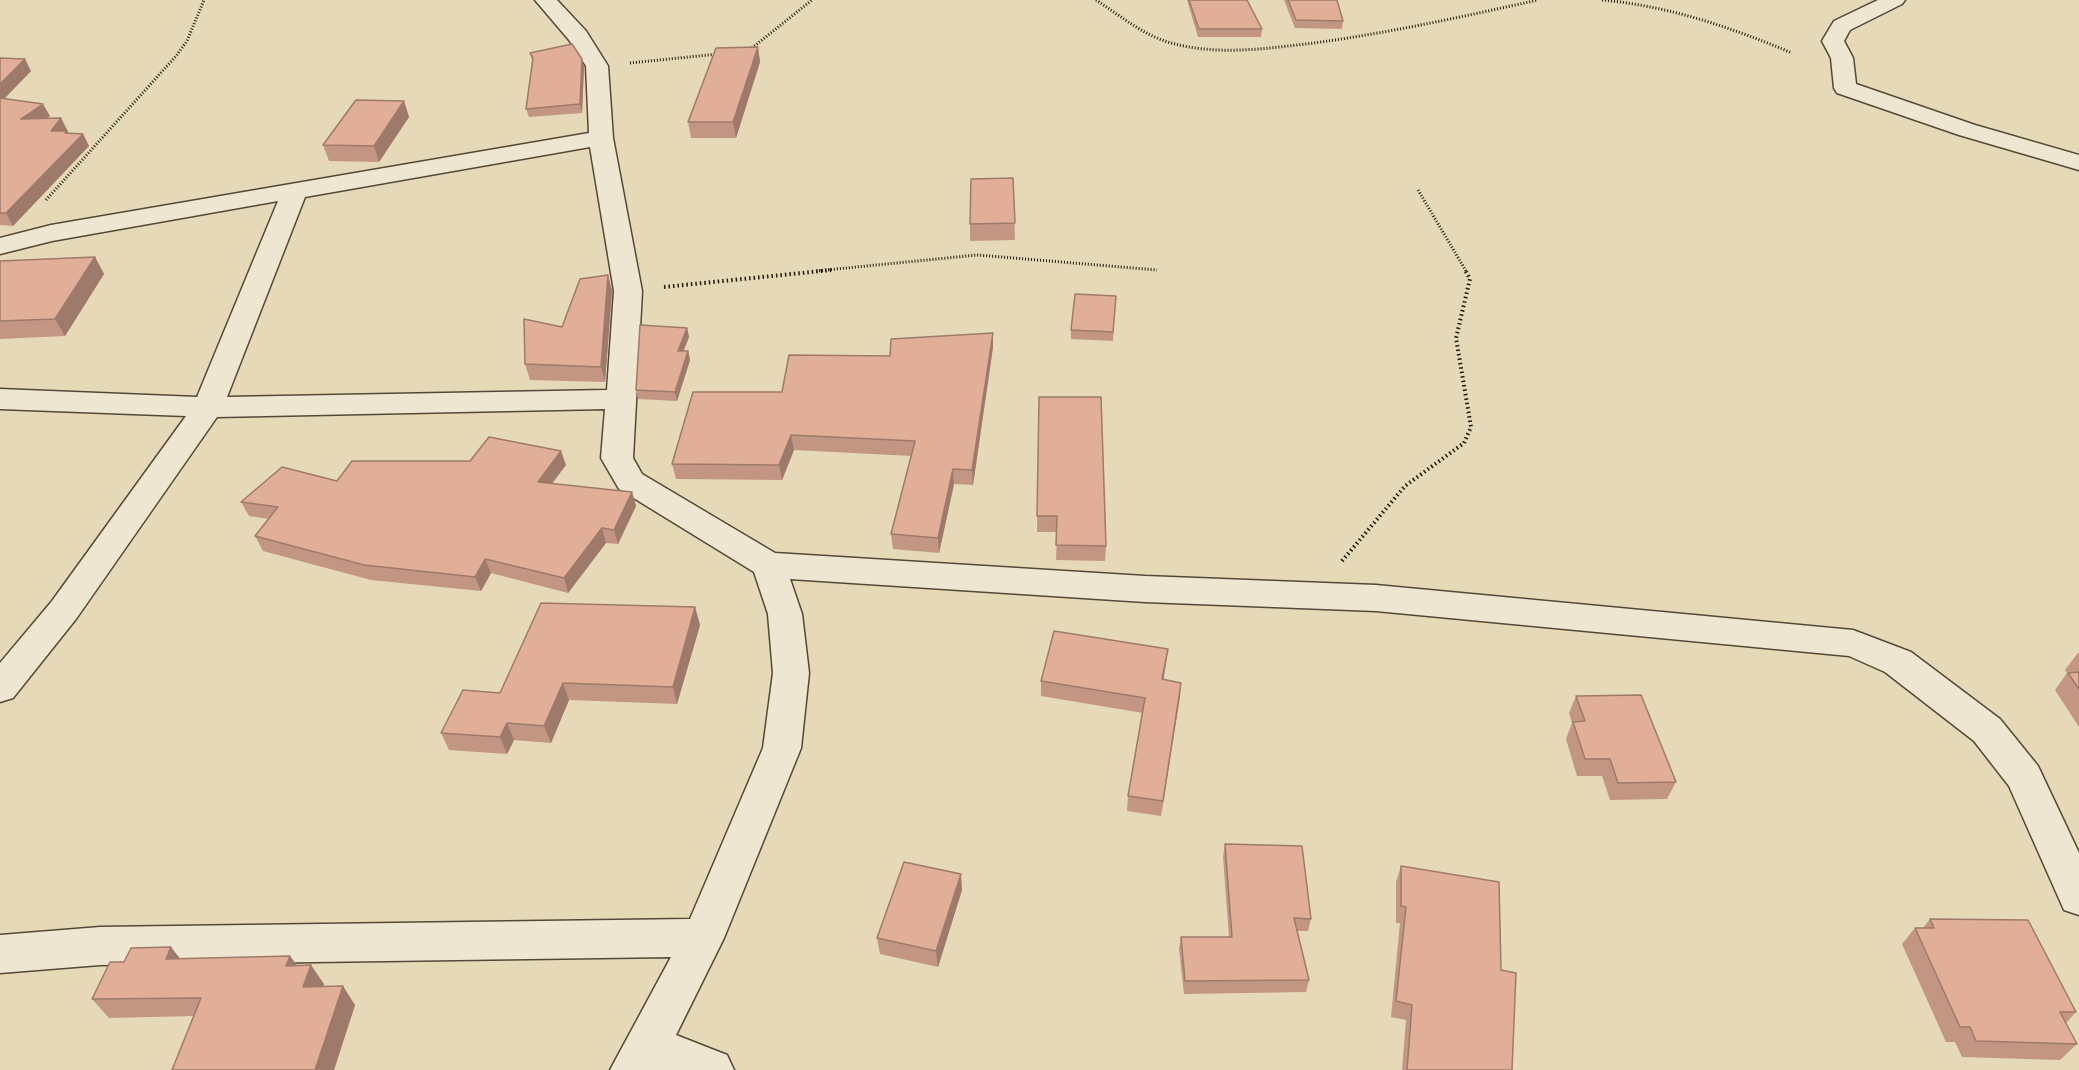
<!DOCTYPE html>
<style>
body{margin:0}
canvas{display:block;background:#e5d9b7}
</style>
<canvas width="2079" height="1070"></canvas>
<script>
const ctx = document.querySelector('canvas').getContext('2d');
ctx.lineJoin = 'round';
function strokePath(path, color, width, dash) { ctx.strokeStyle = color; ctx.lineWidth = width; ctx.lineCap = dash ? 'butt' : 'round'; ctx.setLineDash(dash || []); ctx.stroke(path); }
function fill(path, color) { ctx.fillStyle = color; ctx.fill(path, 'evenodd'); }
const minor = new Path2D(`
 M535 0H557L586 31 608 66 613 138 642 291 633 458 642 474 775 553 1145 576 1376 585 1853 630 1911 652 2000 719 2038 766 2079 853V915L2064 910 2009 786 1974 741 1885 672 1849 656 1376 611 1145 602 790 579 802 614 809 673 801 748 724 938 676 1035 727 1055 734 1070H610L671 957 100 965 0 973V935L100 927 690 919 763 748 773 673 768 614 754 572 619 489 601 458 605 409 217 417 76 619 13 698 0 702V663L52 601 186 416 0 409V389L197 397 278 201 52 241 0 254V238L51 225 589 133 586 66 569 40ZM590 147 614 291 607 390 227 397 305 197Z
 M1878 0H1905L1902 4 1850 30 1844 41 1853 58 1856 84 1975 125 2079 155V170L1959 135 1837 93 1834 88 1831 58 1822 41 1834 21Z`);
strokePath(minor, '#564837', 3);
strokePath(new Path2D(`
 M1096 0C1121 16 1145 37 1175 44 1218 55 1262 49 1306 44 1384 34 1461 17 1538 0
 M1602 0C1669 6 1730 27 1792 53
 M752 48 812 0
 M630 63 718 54
 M1418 190 1466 271
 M46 200 176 56 187 41 204 0
 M816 271 977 255 1157 270`), '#26180c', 3, [1, 2]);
strokePath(new Path2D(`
 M664 287 831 270
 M1342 561 1405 486 1464 443 1471 427 1456 338 1470 279 1465 270`), '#26180c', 4, [1.5, 3]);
fill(minor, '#eee6d0');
fill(new Path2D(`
 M1187 0H1247L1262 29 1261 37H1198Z
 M1284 0H1337L1343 21 1342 29 1295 28Z
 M758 47 760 62 736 138H691L688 122Z
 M530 53 584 67 582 113 529 117 526 109 532 60Z
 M0 58 31 71 4 99 50 116 46 119 61 118 68 131 67 132 68 133 83 134 89 146 13 226 0 225Z
 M404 101 409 117 379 162 329 161 323 145Z
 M1013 178 1015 240 970 241V224Z
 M95 257 104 274 65 336 0 339V261Z
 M608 275 612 291 605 382 530 380 525 364 562 327Z
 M1116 296 1113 341 1071 339V330Z
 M687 328 689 337 683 351H688L690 360 677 401 638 399 636 390Z
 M993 347 973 485 954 484 939 553 893 549 891 534 912 456 794 450 782 480 676 479 672 464 890 356Z
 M1039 397 1106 546 1105 561 1056 560 1057 532H1037Z
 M566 465 552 484 632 492 636 506 618 544 606 543 568 593 491 573 481 591 371 580 263 551 255 536 269 519 249 516 241 502 337 481Z
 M695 607 700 625 677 704 569 700 551 743 514 740 507 754 449 750 441 733 500 693Z
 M1168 649 1163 680 1181 683 1161 816 1127 811 1128 796 1143 713 1041 696V681Z
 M2078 653H2079V727L2055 690 2067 673 2065 670Z
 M1576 696 1676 782 1667 799 1610 800 1602 776H1577L1566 739 1572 723 1569 713Z
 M1225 844 1311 919 1308 931H1297L1309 980 1306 992 1184 994 1179 949 1181 937H1229L1223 857Z
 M1401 866 1501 970 1512 1070H1402L1406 1020 1391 1017 1400 923H1396V882Z
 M962 890 938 967 880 954 877 938Z
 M1930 919 2076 1012 2066 1023 2077 1044 2060 1060 1962 1057 1955 1042H1946L1902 944 1915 928H1923Z
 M290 956 297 966 324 984 323 987 355 1005 334 1070H172L194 1016 109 1018 92 999 124 962 180 959Z`), '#c29683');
fill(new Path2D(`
 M758 47 760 62 736 138 733 122Z
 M25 59 31 71 0 103V84Z
 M582 59 584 67 582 113 580 104Z
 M404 101 409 117 379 162 374 146Z
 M43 104 50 116 27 132 21 119Z
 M61 118 73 143 83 134 89 146 13 226 6 213 51 131Z
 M95 257 104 274 65 336 55 319Z
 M608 275 612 291 605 382 601 367Z
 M687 328 689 337 680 360 678 351Z
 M993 333V347L973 485 972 470Z
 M688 351 690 360 677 401 675 392Z
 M791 435 794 450 782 480 779 465Z
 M561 451 566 465 542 496 538 482Z
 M953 469 954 484 939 553 938 538Z
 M632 492 636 506 618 544 614 530Z
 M602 528 606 543 568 593 564 578Z
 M485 559 491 573 481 591 475 577Z
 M695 607 700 625 677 704 673 687Z
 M1168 649 1166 664 1161 694 1162 679Z
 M563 683 569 700 551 743 544 726Z
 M1181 683 1180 697 1161 816 1163 801Z
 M507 723 514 740 507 754 500 737Z
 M961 874 962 890 938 967 936 951Z
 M171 947 186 966 166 959Z
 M290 956 304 975 286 966Z
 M311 965 324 984 316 1006 303 987Z
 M343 986 355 1005 334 1070H315Z`), '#9e7a6a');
const building = new Path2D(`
 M1189 0H1247L1262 29H1199Z
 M1288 0H1337L1343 21 1296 20Z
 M572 44 582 59 580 104 526 109 533 58 530 53Z
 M758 47 733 122H688L716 48Z
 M0 58 25 59 0 84Z
 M0 98 43 104 21 119 61 118 51 131H67L65 133 83 134 6 213H0Z
 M356 100 404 101 374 146 323 145Z
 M1013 178 1015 223 970 224 971 179Z
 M95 257 55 319 0 321V261Z
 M608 275 601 367 525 364 524 319 562 327 580 279Z
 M1075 294 1116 296 1113 332 1071 330Z
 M640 325 687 328 678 351H688L675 392 636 390Z
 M993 333 972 470 953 469 938 538 891 534 915 441 791 435 779 465 672 464 693 392H782L789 355 890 356 891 339Z
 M1039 397H1101L1106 546 1056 545 1057 516H1037Z
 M489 437 561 451 538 482 632 492 614 530 602 528 564 578 485 559 475 577 364 565 255 536 278 507 241 502 282 467 337 481 352 461H470Z
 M541 603 695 607 673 687 563 683 544 726 507 723 500 737 441 733 463 690 500 693Z
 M1054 631 1168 649 1162 679 1181 683 1163 801 1128 796 1145 698 1041 681Z
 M2079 672V689L2068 673Z
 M1641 695 1676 782 1618 783 1610 759H1585L1573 722 1585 721 1576 696Z
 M1225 844 1302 846 1311 919 1294 918 1309 980 1185 981 1181 937H1232Z
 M904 862 961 874 936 951 877 938Z
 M1401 866 1499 882 1501 970 1516 973 1512 1070H1407L1412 1005 1396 1001 1406 907 1401 906Z
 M1930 919 2028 920 2076 1012H2060L2077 1044 1976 1041 1970 1027H1960L1915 928H1934Z
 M171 947 166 959 290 956 286 966 311 965 303 987 343 986 315 1070H172L201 998 92 999 110 962H124L131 948Z`);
fill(building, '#e1ae98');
strokePath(building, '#9e7a6a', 1.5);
</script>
